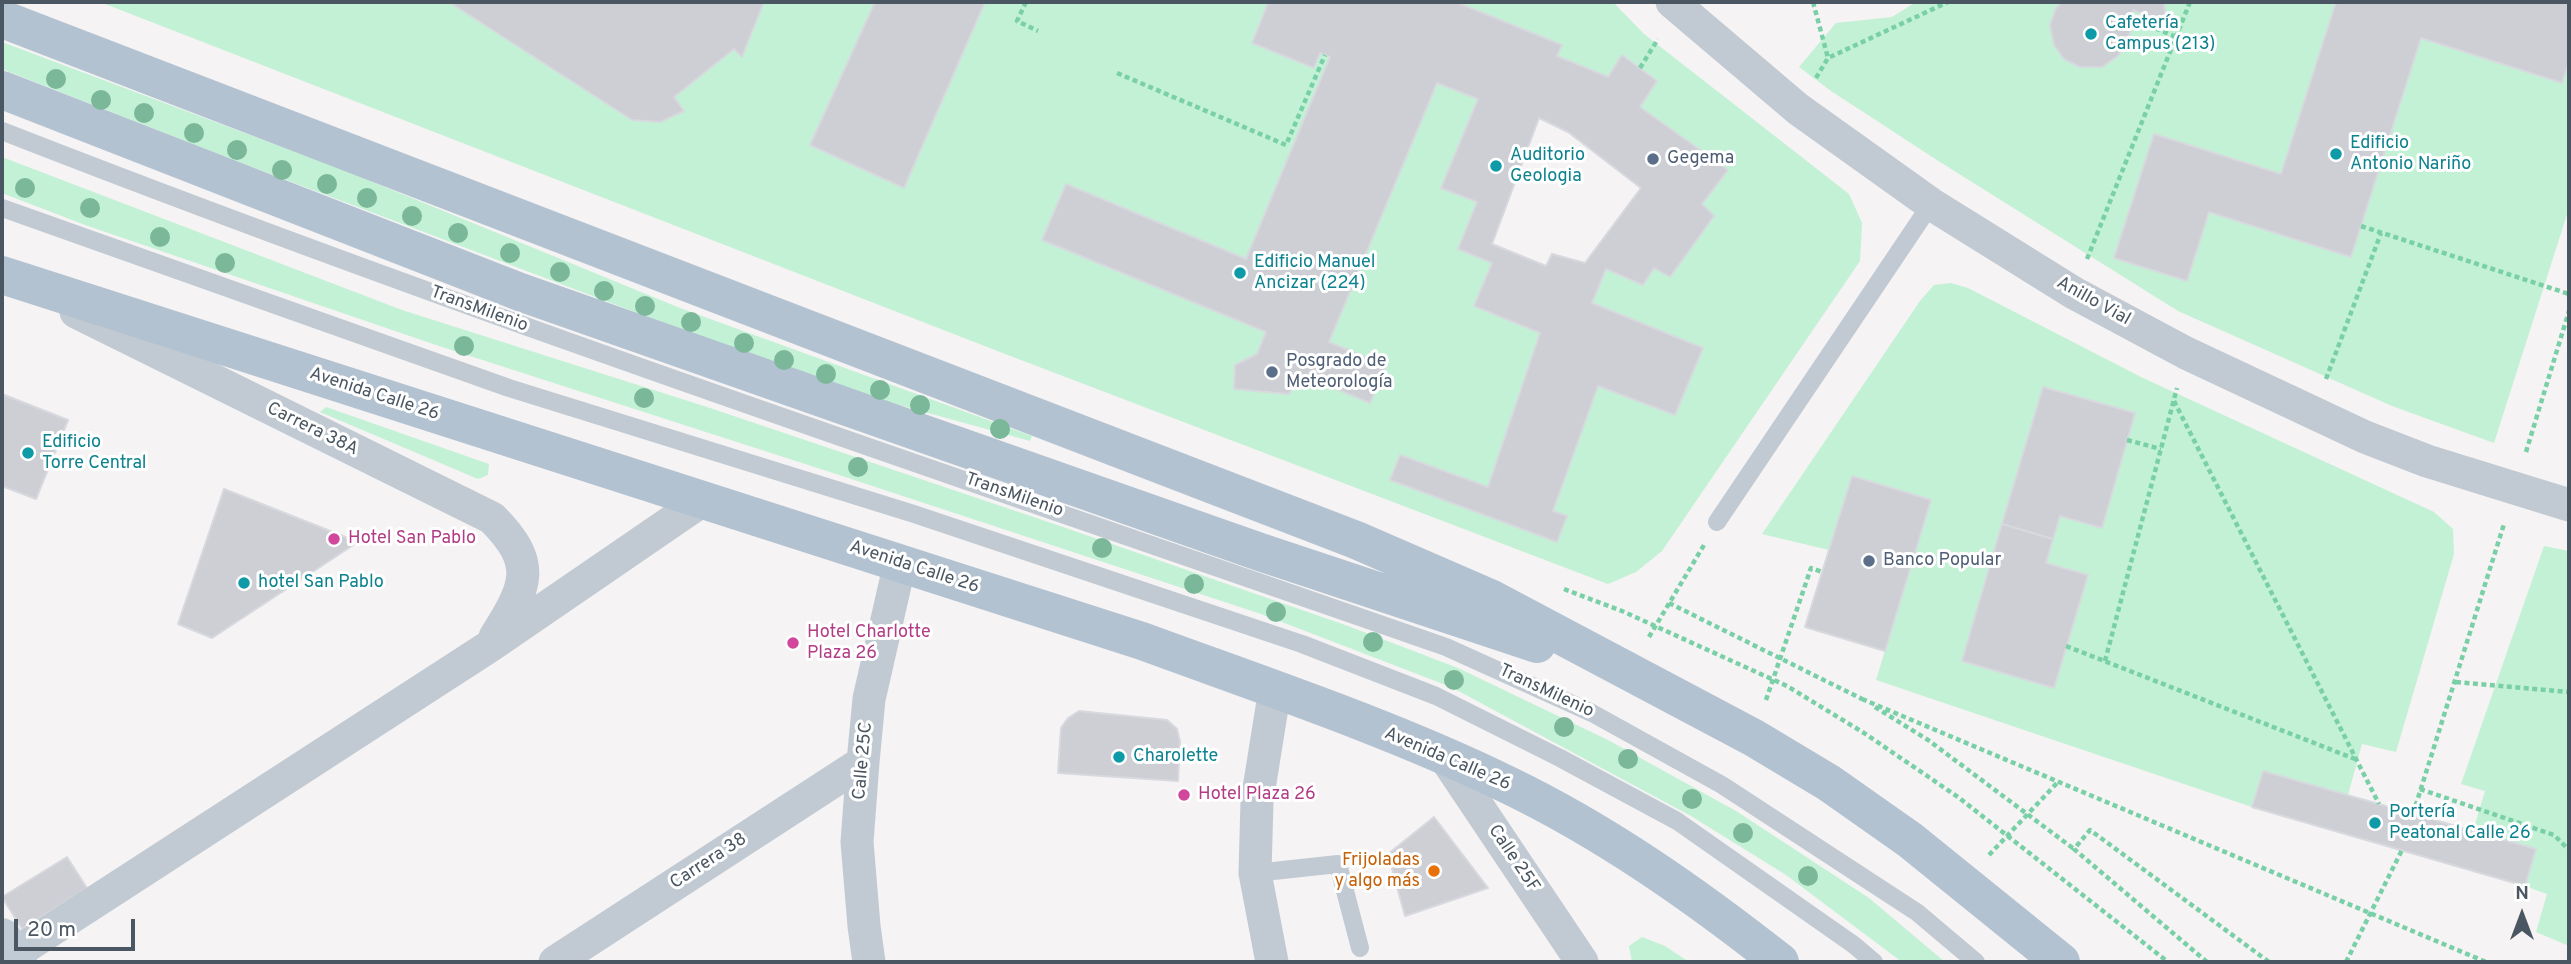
<!DOCTYPE html>
<meta charset="utf-8">
<style>
body{margin:0}
#map{position:relative;width:2571px;height:964px;overflow:hidden;background:#f5f3f3;font-family:Overpass,sans-serif}
canvas{display:block}
.frame{position:absolute;inset:0;border:4px solid #4a5661;pointer-events:none}
.north{position:absolute;left:2487px;top:880px;width:70px;height:70px;-webkit-text-stroke:5px #fff;paint-order:stroke;rotate:0deg;font-size:19px;font-weight:700;line-height:28px;text-align:center;color:#4a5661}
.north::after{content:'';display:block;margin:auto;width:24px;height:32px;background:#4a5661;clip-path:polygon(50% 0,100% 100%,50% 72%,0 100%)}
.scale{position:absolute;left:14px;top:919px;width:121px;height:32px;box-sizing:border-box;border:4px solid #4a5661;border-top:0;padding-left:9px;font-size:21px;line-height:24px;white-space:nowrap;color:#4a5661;-webkit-text-stroke:5px #fff;paint-order:stroke}
</style>
<div id="map">
<canvas width="2571" height="964"></canvas>
<div class="frame"></div>
<div class="north">N</div>
<div class="scale">20 m</div>
</div>
<script>
const ctx = document.querySelector('canvas').getContext('2d');
ctx.lineJoin = 'round';
function fill(path, color) { ctx.fillStyle = color; ctx.fill(path, 'evenodd'); }
function strokePath(path, color, width, dash) { ctx.strokeStyle = color; ctx.lineWidth = width; ctx.lineCap = dash ? 'butt' : 'round'; ctx.setLineDash(dash || []); ctx.stroke(path); }
function label(font, color, halo, rows, align = 'center') {
  ctx.font = font + ' Overpass,sans-serif'; ctx.lineWidth = 6; ctx.setLineDash([]); ctx.textBaseline = 'middle'; ctx.strokeStyle = halo; ctx.fillStyle = color; for (const [text, x, y, turn = 0] of rows) {
    ctx.save(); ctx.translate(x, y); ctx.rotate((+turn || 0) * Math.PI / 180); ctx.textAlign = isNaN(turn) ? turn : align; if (halo) ctx.strokeText(text, 0, 0); ctx.fillText(text, 0, 0); ctx.restore();
  }
}
fill(new Path2D(`
 M100 2H449L632 120 660 122 684 111 674 97 734 49 742 57 764 2H875L810 145 904 187 985 2H1266L1268 3 1252 43 1313 68 1320 53 1330 57 1246 259 1066 184 1043 240 1266 332 1257 354 1235 365 1234 389 1289 394 1300 374 1370 403 1386 366 1329 342 1437 83 1478 99 1441 187 1477 202 1458 248 1492 263 1474 306 1540 333 1488 487 1400 455 1390 480 1553 511 1598 386 1675 415 1702 347 1592 303 1606 269 1643 284 1654 268 1670 277 1714 216 1702 204 1727 170 1640 107 1657 81 1623 55 1608 77 1557 56 1561 45 1456 2H1613L1644 34 1849 194 1862 223 1860 261 1662 551 1636 572 1608 584 1000 352Z
 M1916 2H2569V208L2494 443 2392 406 2178 311 1940 162 1831 91 1799 67 1836 23 1892 17Z
 M2 42 346 171 680 308 1032 436 1030 441 830 386 218 154 2 69Z
 M2 157 402 310 707 407 1060 526 1348 626 1458 668 1608 740 1736 811 1869 898 1945 962H1902L1786 875 1691 816 1451 687 1261 614 830 472 439 346 85 225 2 193Z
 M1951 283 1968 288 2141 377 2434 512 2453 529 2454 554 2396 752 2362 744 2348 795 2263 771 2252 807 1876 680 1931 500 1852 476 1829 550 1762 534 1920 301 1934 285Z
 M326 407 489 464 488 475 478 479 320 412Z
 M2544 546 2569 551V946L2536 932 2547 894 2525 886 2473 831 2485 791 2461 784Z
 M1642 937 1665 946 1689 962H1632L1629 946Z`), '#c3f1d5');
const building = new Path2D(`
 M449 2H764L742 57 734 49 674 97 684 111 660 122 632 120Z
 M875 2H985L904 188 810 145Z
 M1266 2H1456L1562 45 1557 56 1608 77 1622 55 1657 81 1640 107 1728 170 1702 204 1714 216 1670 277 1654 268 1643 285 1606 269 1592 303 1703 348 1675 415 1598 386 1553 511 1567 516 1557 542 1390 480 1400 455 1488 487 1540 333 1474 306 1492 263 1458 249 1477 202 1441 188 1478 99 1437 83 1329 342 1386 366 1370 403 1300 374 1289 394 1234 389 1235 365 1257 354 1266 332 1042 240 1066 184 1246 259 1330 57 1320 53 1314 68 1252 43 1268 3ZM1539 118 1568 132 1641 188 1585 263 1552 254 1546 266 1492 244Z
 M2062 2H2164L2166 24 2133 10 2132 25 2127 43 2118 56 2102 67H2080L2064 59 2054 45 2050 25 2056 8Z
 M2336 2H2569V61L2562 83 2421 38 2351 257 2209 212 2187 281 2114 258 2154 134 2281 174Z
 M2043 387 2135 413 2102 528 2060 516 2053 539 2002 524Z
 M2 394 68 420 36 499 2 486Z
 M1852 476 1931 500 1885 651 1805 627Z
 M224 489 358 542 212 638 178 624Z
 M2002 524 2053 539 2046 563 2088 575 2054 688 1962 661Z
 M1079 711 1167 720 1177 729 1180 742 1178 781 1058 773 1061 728 1068 718Z
 M2263 771 2536 849 2525 886 2252 807Z
 M1434 817 1488 888 1405 916 1388 854Z
 M67 857 87 888 22 929 2 897Z`);
fill(building, '#cdcfd5');
strokePath(building, '#d7d9de', 2);
strokePath(new Path2D(`
 M1026 2 1017 21 1038 31
 M1813 2 1828 58
 M2132 18 2176 37
 M1640 68 1658 39
 M1117 73 1286 145 1325 55
 M1816 78 1828 58 1948 2
 M2361 226 2569 294
 M2087 259 2190 2
 M2326 379 2381 233
 M2174 401 2379 804
 M2127 440 2161 449
 M2526 452 2569 311
 M1564 589 1622 611 1787 686 1864 733 1958 797 2168 962
 M1669 603 1862 699
 M1649 637 1704 545
 M2066 646 2355 759
 M2105 661 2177 388
 M2456 682 2569 692
 M1862 699 2486 962
 M1766 700 1811 568 1822 572
 M1875 707 1928 740 2074 849
 M2420 789 2554 835 2569 850
 M2413 814 2504 524
 M1989 855 2058 782
 M2207 962 2074 849 2090 830 2269 962
 M2346 962 2402 850`), '#7ad0a6', 4.5, [5, 3.5]);
strokePath(new Path2D(`
 M2 131C478 317 964 479 1446 647L1592 713 1722 785 1918 913 1976 962
 M2 208 509 388 914 514 1302 644 1436 696 1560 758 1677 821 1854 945 1874 962
 M1717 522 1931 204
 M1255 873 1338 864 1360 948`), '#c1cad2', 18);
strokePath(new Path2D(`
 M1672 2 1798 109 1931 204 2074 293 2186 353 2365 437 2427 461 2569 505
 M76 312 492 518C538 564 527 586 495 637
 M1444 756 1582 962
 M2 962 490 646 703 500
 M555 962 863 762
 M869 962 864 926 857 842 863 762 869 699 900 563
 M1272 962 1255 873 1257 801 1275 689`), '#c1cad2', 33);
strokePath(new Path2D(`
 M2 937 18 962`), '#c1cbd6', 38);
strokePath(new Path2D(`
 M2 19 1356 540 1492 599 1754 738 1829 783 1910 840 2061 962
 M2 90 520 292 1260 552 1537 644
 M2 275 1142 641C1262 685 1391 728 1506 784 1604 831 1695 895 1780 962`), '#b3c2d1', 38);
ctx.fillStyle = '#7bb799';
for (const [x, y] of [
 [56,79],
 [101,100],
 [144,113],
 [194,133],
 [237,150],
 [282,170],
 [327,184],
 [25,188],
 [367,198],
 [90,208],
 [412,216],
 [458,233],
 [160,237],
 [510,253],
 [225,263],
 [560,272],
 [604,291],
 [645,306],
 [691,322],
 [744,343],
 [464,346],
 [784,360],
 [826,374],
 [880,390],
 [644,398],
 [920,405],
 [1000,429],
 [858,467],
 [1102,548],
 [1194,584],
 [1276,612],
 [1373,642],
 [1454,680],
 [1564,727],
 [1628,759],
 [1692,799],
 [1743,833],
 [1808,876]
]) { ctx.beginPath(); ctx.arc(x, y, 10, 0, 2 * Math.PI); ctx.fill(); }
for (const [x, y, r, color] of [
 [2091,34,7,"#0f9aa8"],
 [2336,154,7,"#0f9aa8"],
 [1653,159,7,"#5c6f8a"],
 [1496,166,7,"#0f9aa8"],
 [1240,273,7,"#0f9aa8"],
 [1272,372,7,"#5c6f8a"],
 [28,453,7,"#0f9aa8"],
 [334,539,7,"#d1479c"],
 [1869,561,7,"#5c6f8a"],
 [244,583,7,"#0f9aa8"],
 [793,643,7,"#d1479c"],
 [1119,757,7,"#0f9aa8"],
 [1184,795,7,"#d1479c"],
 [2375,823,7,"#0f9aa8"],
 [1434,871,7,"#e8710a"]
]) { const dot = new Path2D(); dot.arc(x, y, r, 0, 2 * Math.PI); ctx.fillStyle = color; ctx.fill(dot); strokePath(dot, '#fff', 2.5); }
label('18px', '#0d838f', '#fff', [
 ["Cafetería",2105,24],
 ["Campus (213)",2105,45],
 ["Edificio",2350,144],
 ["Antonio Nariño",2350,165],
 ["Auditorio",1510,156],
 ["Geologia",1510,177],
 ["Edificio Manuel",1254,263],
 ["Ancizar (224)",1254,284],
 ["Edificio",42,443],
 ["Torre Central",42,464],
 ["hotel San Pablo",258,583],
 ["Charolette",1133,757],
 ["Portería",2389,813],
 ["Peatonal Calle 26",2389,834]
], 'left');
label('18px', '#4e5e75', '#fff', [
 ["Gegema",1667,159],
 ["Posgrado de",1286,362],
 ["Meteorología",1286,383],
 ["Banco Popular",1883,561]
], 'left');
label('18px', '#4a5661', '#fff', [
 ["Anillo Vial",2093,302,29],
 ["TransMilenio",479,310,20],
 ["Avenida Calle 26",374,395,18],
 ["Carrera 38A",312,430,26],
 ["TransMilenio",1014,496,19],
 ["Avenida Calle 26",914,568,18],
 ["TransMilenio",1546,692,25],
 ["Avenida Calle 26",1447,760,23],
 ["Calle 25C",864,761,-85],
 ["Calle 25F",1513,859,56],
 ["Carrera 38",709,862,-33]
]);
label('18px', '#b23c85', '#fff', [
 ["Hotel San Pablo",348,539],
 ["Hotel Charlotte",807,633],
 ["Plaza 26",807,654],
 ["Hotel Plaza 26",1198,795]
], 'left');
label('18px', '#c56008', '#fff', [
 ["Frijoladas",1420,861],
 ["y algo más",1420,882]
], 'right');
</script>
